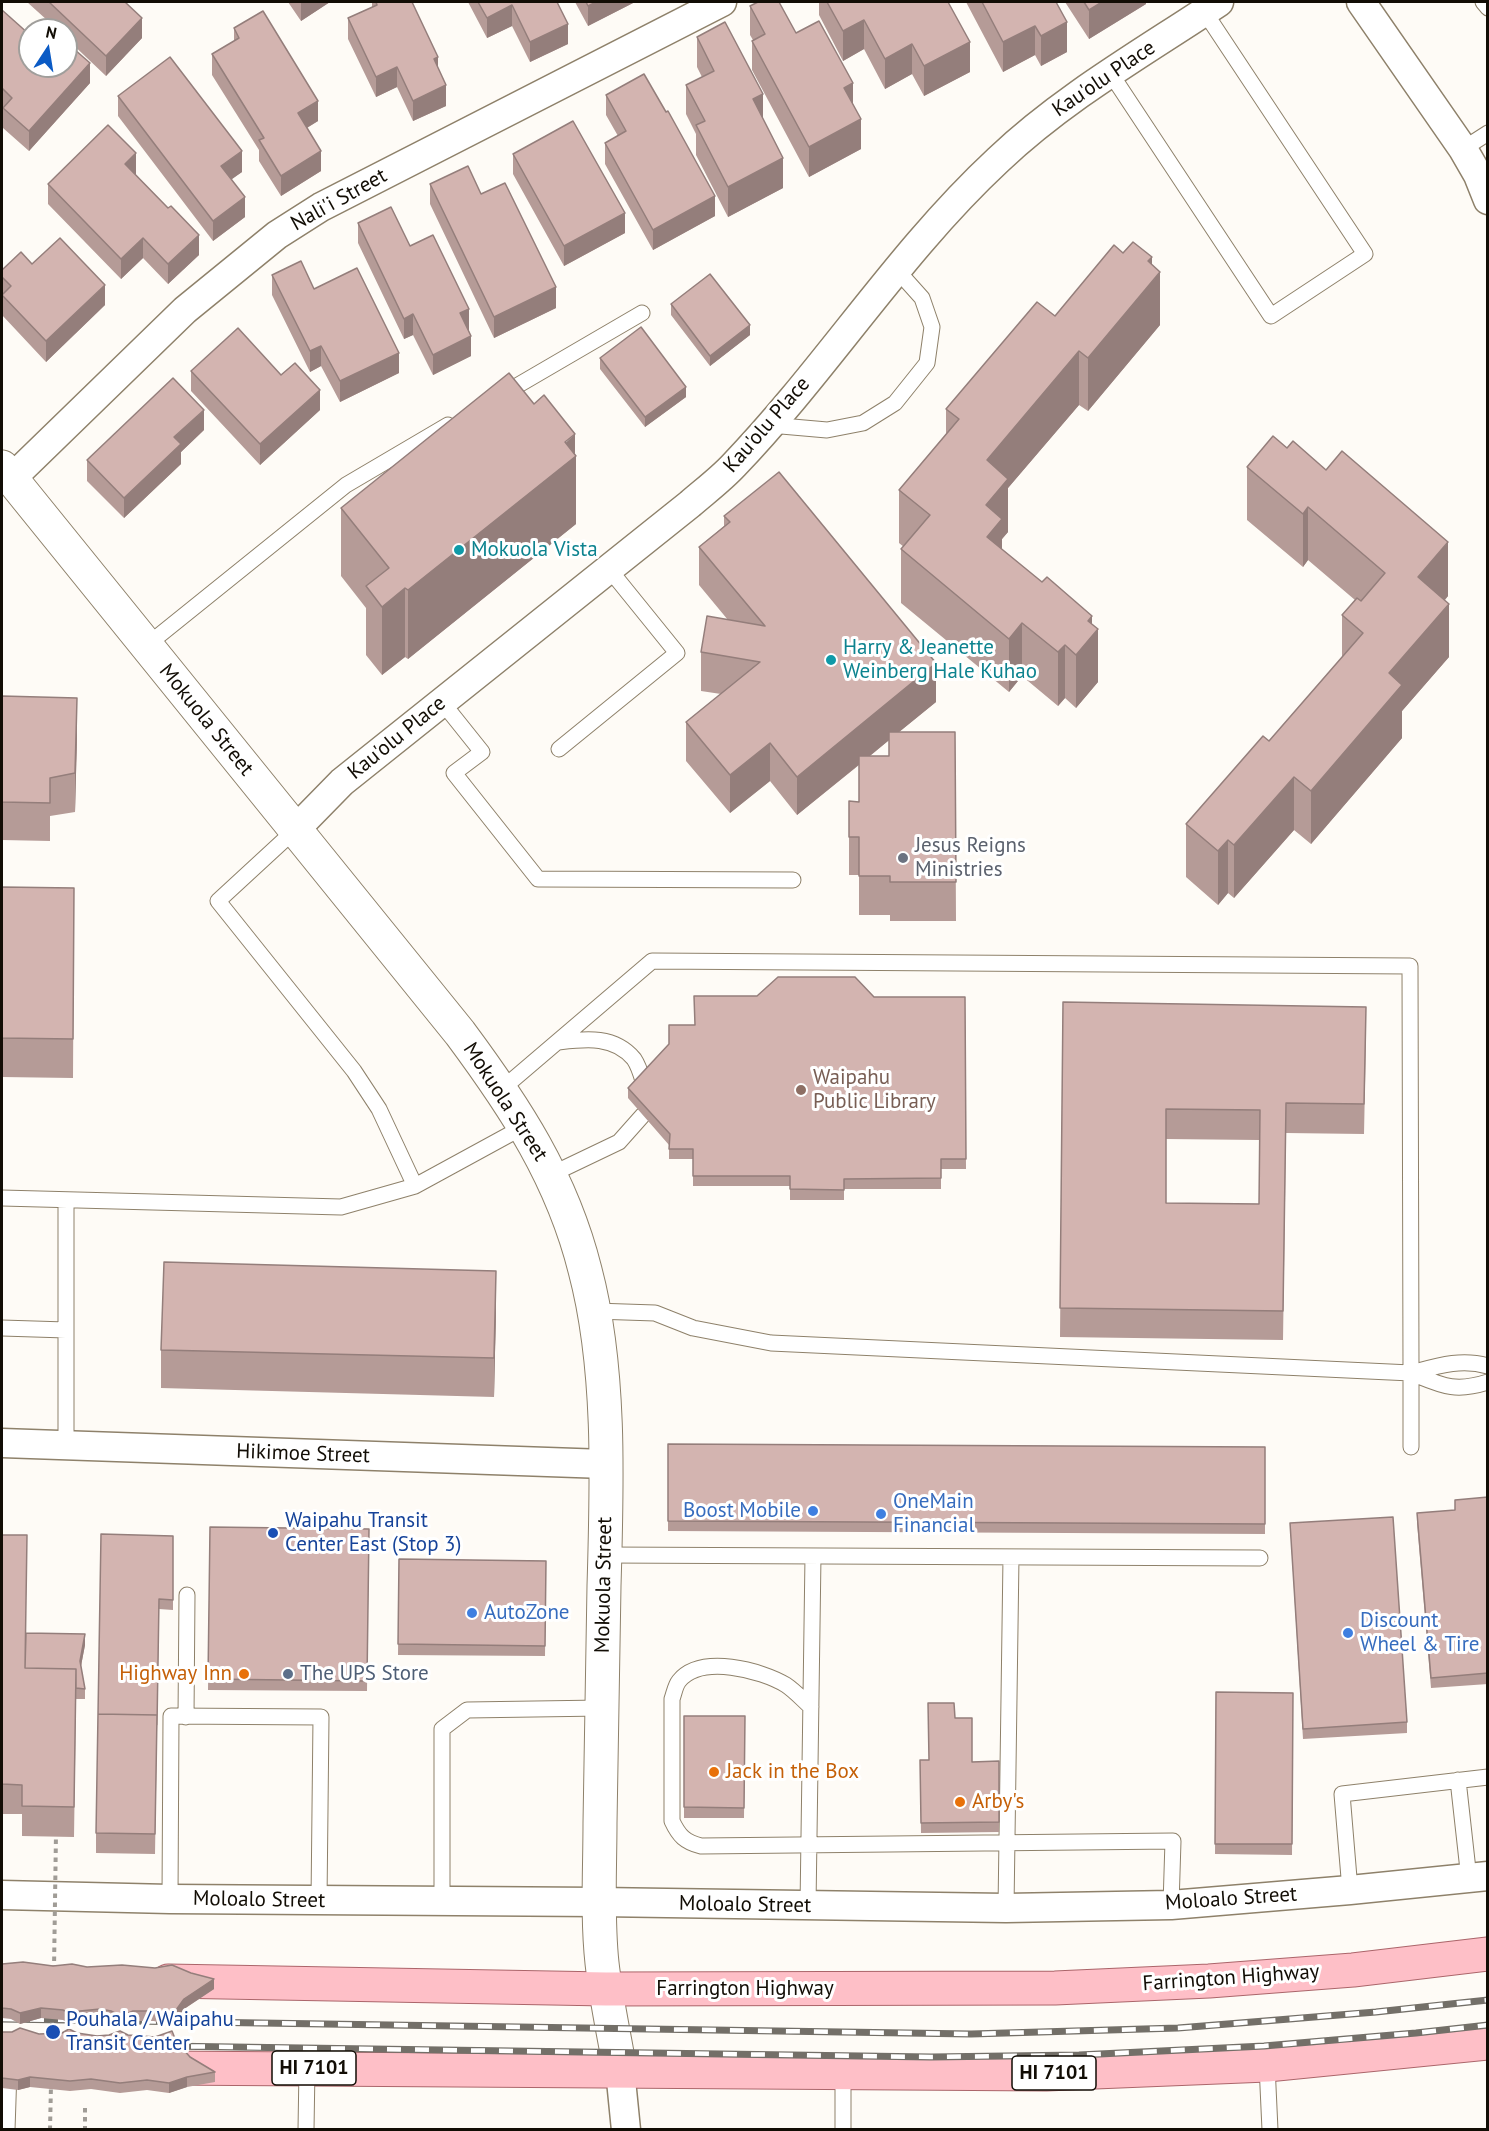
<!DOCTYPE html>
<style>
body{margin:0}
#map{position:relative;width:1489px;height:2131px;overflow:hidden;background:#fefbf6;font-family:"PT Sans",sans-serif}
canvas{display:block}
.frame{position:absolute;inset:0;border:3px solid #120d05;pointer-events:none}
.north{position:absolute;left:18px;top:18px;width:60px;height:60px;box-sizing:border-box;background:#fff;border:2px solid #a09e9b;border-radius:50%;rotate:12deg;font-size:16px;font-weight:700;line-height:24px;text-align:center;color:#120d05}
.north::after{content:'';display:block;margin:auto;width:21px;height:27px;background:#0b5bc5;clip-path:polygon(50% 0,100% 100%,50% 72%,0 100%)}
</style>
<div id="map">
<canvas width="1489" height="2131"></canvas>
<div class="frame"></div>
<div class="north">N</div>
</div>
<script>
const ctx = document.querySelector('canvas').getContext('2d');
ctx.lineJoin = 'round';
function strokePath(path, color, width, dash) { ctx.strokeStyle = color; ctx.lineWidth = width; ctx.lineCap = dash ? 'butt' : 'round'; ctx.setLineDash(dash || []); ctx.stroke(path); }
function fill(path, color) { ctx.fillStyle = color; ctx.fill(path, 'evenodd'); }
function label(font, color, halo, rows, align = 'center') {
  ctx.font = font + ' "PT Sans",sans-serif'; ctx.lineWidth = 6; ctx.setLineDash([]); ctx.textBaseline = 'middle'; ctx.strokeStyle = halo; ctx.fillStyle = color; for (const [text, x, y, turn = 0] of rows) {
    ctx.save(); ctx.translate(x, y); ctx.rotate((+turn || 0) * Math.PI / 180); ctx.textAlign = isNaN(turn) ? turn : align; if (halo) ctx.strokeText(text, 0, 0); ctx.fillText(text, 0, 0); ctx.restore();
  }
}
const service = new Path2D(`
 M1483 2 1488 8
 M1111 74 1271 316 1365 254 1204 11
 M1463 149 1488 133
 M503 394 642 313
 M770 425 827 430 863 423 895 403 927 363 932 327 922 298 896 269
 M146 646 346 485 448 425
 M442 702 482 752 454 773 538 879 793 880
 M559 749 677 653 609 569
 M295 830 218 901 354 1071 379 1109 415 1186
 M558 1042C585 1039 614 1035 634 1059 638 1065 641 1074 643 1081
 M502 1089 652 961 1410 966 1411 1373 771 1343 693 1328 655 1313 595 1311
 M550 1175 619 1142 643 1115
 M2 1198 341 1207 415 1186 525 1126
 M66 1200V1330
 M2 1328 66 1330V1445
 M1411 1373C1441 1385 1454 1393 1488 1382
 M1411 1373C1437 1366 1461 1358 1488 1366
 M1411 1447V1373
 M605 1555 1260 1558
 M811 1707C803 1700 795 1691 786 1685 761 1670 701 1654 679 1681 675 1686 674 1694 672 1699V1821C679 1836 685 1842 701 1846L1173 1841 1171 1905
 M186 1717 187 1595
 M1458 1780 1469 1879
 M1350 1890 1342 1794 1488 1777
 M170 1899 171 1716 321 1717 319 1901
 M442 1902V1729L467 1710 602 1708
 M808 1906 813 1556
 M1006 1908 1011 1557
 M1267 2065 1270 2130
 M7 2130 9 2070
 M306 2130 307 2068
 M843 2130V2073`);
const minor = new Path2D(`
 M1361 2 1463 149 1478 175 1488 200
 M11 479 185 310 277 235 321 207 722 2
 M295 830 342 782 690 504C705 491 721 479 734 465 827 368 899 252 998 160 1063 98 1144 52 1219 2
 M2 1443 605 1464
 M2 1895 170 1899 599 1902 1006 1908 1171 1905 1350 1890 1488 1876
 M620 2070 626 2130`);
const tertiary = new Path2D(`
 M2 467 460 1033C515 1107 562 1178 585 1270 611 1368 607 1484 604 1586 603 1665 601 1744 600 1823 600 1869 597 1917 602 1963 606 1999 614 2034 620 2070`);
const primary = new Path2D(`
 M168 1981 606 1989 1055 1988 1209 1981 1353 1970 1488 1954
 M162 2068 1046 2074 1267 2065 1488 2043`);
strokePath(service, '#8e816a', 17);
strokePath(minor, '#8e816a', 31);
strokePath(tertiary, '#8e816a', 35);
strokePath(primary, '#ab656a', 35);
strokePath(new Path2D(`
 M85 2108V2130`), '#a09c96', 4, [4.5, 4.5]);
strokePath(service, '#fff', 15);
strokePath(minor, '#fff', 28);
strokePath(tertiary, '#fff', 33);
strokePath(primary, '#febfc7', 33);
const rail = new Path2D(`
 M2 2019 971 2034 1178 2028 1376 2012 1488 2000
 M163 2046 931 2057 1079 2055 1264 2046 1416 2033 1488 2025`);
strokePath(rail, '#736f68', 7);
strokePath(rail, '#fff', 4.5, [14]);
strokePath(new Path2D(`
 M54 1970 56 1833
 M52 2036V2016
 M50 2130 51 2085`), '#a09c96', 4, [4.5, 4.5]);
fill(new Path2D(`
 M27 2H125L142 38 106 76 66 38V30H58Z
 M288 2H330L301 21Z
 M372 2H412L438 69 446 106 413 121 397 87 376 97 348 39V18L372 7Z
 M468 2H557L568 44 530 62 512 26 487 38Z
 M575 2H635L588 26Z
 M819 2H948L970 72 924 96 912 74 885 89 864 49 843 61 819 15Z
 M966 2H1056L1067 52 1041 66 1035 55 1003 72Z
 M1065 2H1146V4L1089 39Z
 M750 6 796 33 853 104 861 149 809 177 752 70V41L753 40 750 35Z
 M2 10 30 66 90 83 29 151 3 128V110L2 109Z
 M234 28 318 121 307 128 321 171 281 196 259 161V150L212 75V54L234 41Z
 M697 37 763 119 783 188 728 217 696 155V134L686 114V85L702 77 697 67Z
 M606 95 715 216 653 250 605 164V143L618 136 606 115Z
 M118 96 242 172 231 179 245 217 213 241 118 116Z
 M513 154 625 233 564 266 513 174Z
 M135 174 168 208 199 255 168 284 143 258 121 279 48 204V184Z
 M430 184 481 194 556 308 494 338 430 204Z
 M358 223 410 246 469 330 471 356 433 375 413 335 404 339 358 243Z
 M1123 253 1152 265 1160 325 1088 411 1079 405 1008 488V532L1002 539V549L1092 625 1098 682 1076 708 1065 698 1058 706 1022 676 1009 692 901 603V549L904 547 899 543V490L946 434V409L1055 316Z
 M32 264 105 305 46 362 2 315V270Z
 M272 275 314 289 399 373 340 402 321 366 310 372 272 295Z
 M671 304 750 335 710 366 671 315Z
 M600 358 686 397 645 427 600 369Z
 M191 371 320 410 260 465 191 391Z
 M204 430 181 452V464L124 518 87 481V460Z
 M575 454 576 524 408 659 405 657 382 675 366 655V608L341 576V508Z
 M1247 467 1448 596 1445 600 1449 657 1402 711V738L1311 844 1294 830 1234 898 1228 893 1218 905 1186 877V824L1269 741 1342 657V615L1355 600 1308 560 1303 567 1247 520Z
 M724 516 936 702 899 732H955L956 921H890V915H859V875H849V801L859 802V765L797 815 770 781 730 813 686 761V722L721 694 701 691V652L728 620 699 585V547L724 526ZM889 740V756H870Z
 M2 696 77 736 75 812 50 816V841L2 840Z
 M2 887 74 888 73 1078 2 1077Z
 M874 997H965L966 1169H941V1189H844V1200H790V1186H693V1159H669V1145L628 1098V1088L669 1044 694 1025Z
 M1063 1002 1366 1036 1364 1134 1286 1133 1283 1340 1060 1337ZM1166 1139 1259 1140V1204L1166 1203Z
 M496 1309 494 1397 161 1388V1350Z
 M668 1444 1265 1447V1534L668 1531Z
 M1488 1497V1684L1431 1688 1417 1523V1513L1455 1510V1500Z
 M1290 1523 1407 1722V1733L1303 1739Z
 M210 1527 369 1529 367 1691 208 1690Z
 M2 1535 26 1633 85 1645 81 1666 85 1689V1699H76L74 1837 22 1836V1814H2Z
 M173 1536V1610L159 1609 155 1854 96 1853V1833Z
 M399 1559 546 1561 545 1656 398 1655Z
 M1216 1692 1293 1693 1292 1855 1215 1854Z
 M684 1716H745L744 1818H684Z
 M955 1718 972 1762 999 1761V1832L921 1833 920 1760H929Z
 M2 1964 87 1967 214 1989 184 2009 171 2027 154 2021H133L121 2026 111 2021 100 2019 80 2021 70 2024 63 2020 41 2018 20 2024 11 2019 2 2018Z
 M2 2032 39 2034 77 2033 97 2036 128 2035 176 2041 190 2057 215 2072V2082L187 2087 169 2093 147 2090 120 2093 91 2089 70 2091 30 2087 18 2090 2 2088Z`), '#b59b97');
fill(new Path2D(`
 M301 2H330L301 21Z
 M596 2H635L588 26V6Z
 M1102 2H1146V4L1089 39V10Z
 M512 5V26L487 38V18Z
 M142 18V38L106 76V56Z
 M864 20V49L843 61V31Z
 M1067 22V52L1041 66V36Z
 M568 24V44L530 62V42Z
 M1035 26V55L1003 72V42Z
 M970 42V72L924 96V66Z
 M912 44V74L885 89V59Z
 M438 57V77L434 59Z
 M90 63V83L29 151V131Z
 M397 67V87L376 97V77Z
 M853 83V113L844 88Z
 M446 85V106L413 121V101Z
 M763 94V124L753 99Z
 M318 101V121L298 133V113Z
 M861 119V149L809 177V147Z
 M242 151V172L221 187V166Z
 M321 151V171L281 196V176Z
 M136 153V174L125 184V164Z
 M783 158V188L728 217V187Z
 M715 196V216L653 250V230Z
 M245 197V217L213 241V221Z
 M625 213V233L564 266V246Z
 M199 235V255L168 284V264Z
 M143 238V258L121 279V259Z
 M1152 257V282L1160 272V325L1088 411V358L1148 261Z
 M105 285V305L46 362V341Z
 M556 287V308L494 338V317Z
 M469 309V330L460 333V313Z
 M413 314V335L404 339V319Z
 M750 325V335L710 366V356Z
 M471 336V356L433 375V355Z
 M321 346V366L310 372V351Z
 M1079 351V405L1008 488V532L1002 539V572L986 558 987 460Z
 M399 353V373L340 402V381Z
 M686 387V397L645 427V417Z
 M320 390V410L260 465V444Z
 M204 410V430L181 452V464L124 518V498L174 437Z
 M575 434V457L576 456V524L408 659V590Z
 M1308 507V560L1303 567V514Z
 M1448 542V596L1418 630V577Z
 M405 588V657L382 675V607Z
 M1449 604V657L1402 711V738L1311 844V791L1389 673Z
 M1092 616V636L1098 629V682L1076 708V655L1088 621Z
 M1022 623V676L1009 692V639Z
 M1065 645V698L1058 706V652Z
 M936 663V702L797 815V777Z
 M77 698V736L75 812V773Z
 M770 743V781L730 813V775Z
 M1294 777V830L1234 898V845Z
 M1228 840V893L1218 905V851Z
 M496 1271V1309L494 1397V1358Z
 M85 1634V1645L80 1671V1661Z
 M214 1979V1989L184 2009 171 2027V2017L184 1999Z
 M41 2008V2018L20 2024V2013Z
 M80 2011V2021L70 2024V2014Z
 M133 2011V2021L121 2026V2016Z
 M30 2077V2087L18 2090V2080Z
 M187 2077V2087L169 2093V2083Z`), '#947e7b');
const building = new Path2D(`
 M49 2H125L142 18 106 56Z
 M376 2H412L438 57 434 59 446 85 413 101 397 67 376 77 348 18 377 5Z
 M478 2H557L568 24 530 42 512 5 487 18Z
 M586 2H596L588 6Z
 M758 2H779L796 33 819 21 853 83 844 88 861 119 809 147 752 41 765 34 750 6Z
 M827 2H948L970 42 924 66 912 44 885 59 864 20 843 31Z
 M982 2H1056L1067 22 1041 36 1035 26 1003 42Z
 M1084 2H1102L1089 10Z
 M2 10 30 35V66H66V42L90 63 29 131 3 108 12 98 2 88Z
 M263 11 318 101 298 113 321 151 281 176 259 140 264 138 212 54 239 38 234 28Z
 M725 22 763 94 753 99 783 158 728 187 696 125 705 121 686 85 714 71 697 37Z
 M170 57 242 151 221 166 245 197 213 221 118 96Z
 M644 74 666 112 668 111 715 196 653 230 605 143 626 131 606 95Z
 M573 121 625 213 564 246 513 154Z
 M108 125 136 153 125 164 168 208 171 206 199 235 168 264 143 238 121 259 48 184Z
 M468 166 481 194 505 183 556 287 494 317 430 184Z
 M391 207 410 246 433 235 469 309 460 313 471 336 433 355 413 314 404 319 358 223Z
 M60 238 105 285 46 341 2 295 11 286 2 277V270L21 252 32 264Z
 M1133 242 1152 257 1148 261 1160 272 1088 358 1079 351 987 460 1008 479 986 505 1002 519 987 537 1042 582 1047 577 1092 616 1088 621 1098 629 1076 655 1065 645 1058 652 1022 623 1009 639 901 549 930 515 899 490 959 419 946 409 1037 302 1055 316 1114 245 1123 253Z
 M301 261 314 289 357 268 399 353 340 381 321 346 310 351 272 275Z
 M710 274 750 325 710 356 671 304Z
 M641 327 686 387 645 417 600 358Z
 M238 328 281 375 295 363 320 390 260 444 191 371Z
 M509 373 534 404 544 395 575 434 565 442 576 456 408 590 405 588 382 607 366 586 389 568 341 508Z
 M173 378 204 410 174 437 181 444 124 498 87 460Z
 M1273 436 1287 448 1293 441 1326 470 1342 451 1448 542 1418 577 1449 604 1389 673 1402 685 1311 791 1294 777 1234 845 1228 840 1218 851 1186 824 1263 736 1269 741 1363 633 1342 615 1357 598 1361 601 1385 573 1308 507 1303 514 1247 467Z
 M779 472 936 663 797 777 770 743 730 775 686 722 760 662 701 652 707 616 765 626 699 547 730 522 724 516Z
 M2 696 77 698 75 773 50 778V803L2 802Z
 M889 732H955L956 882H890V876H859V837H849V801L859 802V756H889Z
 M2 887 74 888 73 1039 2 1038Z
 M778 977H855L874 997H965L966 1159H941V1178L844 1179V1190L790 1189V1176H693V1149H669L670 1134 628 1088 669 1044V1025H695L694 996H757Z
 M1063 1002 1366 1007 1364 1104 1286 1103 1283 1311 1060 1308ZM1166 1109 1260 1110 1259 1204 1166 1203Z
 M164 1262 496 1271 494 1358 161 1350Z
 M668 1444 1265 1447V1524L668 1521Z
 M1488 1497V1673L1431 1678 1417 1513 1455 1510V1500Z
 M1393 1517 1407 1722 1303 1729 1290 1523Z
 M210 1527 369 1529 367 1681 208 1679Z
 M101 1534 173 1536V1600L159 1599 157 1725V1715L98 1714Z
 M2 1535H27L25 1668 76 1669 74 1807 22 1806V1785L2 1784Z
 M399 1559 546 1561 545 1646 398 1644Z
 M26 1633 85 1634 80 1661 85 1689 76 1688V1669L25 1668Z
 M1216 1692 1293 1693 1292 1844H1215Z
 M928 1703H954L955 1718H972V1762L999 1761V1822L921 1823 920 1760H929Z
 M98 1714 157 1715 155 1834 96 1833Z
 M684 1716H745L744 1808 684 1807Z
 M23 1962 53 1966 72 1964 87 1967 122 1965 155 1968 172 1965 191 1973 214 1979 184 1999 171 2017 154 2011H133L121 2016 111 2011 100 2009 80 2011 70 2014 63 2010 41 2008 20 2013 11 2009 2 2008V1964Z
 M20 2028 39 2034 62 2033 69 2029 77 2033 97 2036 109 2035 120 2031 128 2035 155 2037 172 2031 176 2041 190 2057 215 2072 187 2077 169 2083 147 2080 120 2083 91 2079 70 2081 30 2077 18 2080 2 2078V2032H12Z`);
fill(building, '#d3b4b0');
strokePath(building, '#947e7b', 1.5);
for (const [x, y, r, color] of [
 [459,550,6,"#0f9aa8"],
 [831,660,6,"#0f9aa8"],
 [903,858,6,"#6b7280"],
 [801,1090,6,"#8d6e63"],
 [813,1511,6,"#3f7fe0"],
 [881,1514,6,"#3f7fe0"],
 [273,1533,6,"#1a4fb4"],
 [472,1613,6,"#3f7fe0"],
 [1348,1633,6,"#3f7fe0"],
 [244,1674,6,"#e8710a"],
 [288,1674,6,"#5c6f8a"],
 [714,1772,6,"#e8710a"],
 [960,1802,6,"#e8710a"],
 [53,2032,8,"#1a4fb4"]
]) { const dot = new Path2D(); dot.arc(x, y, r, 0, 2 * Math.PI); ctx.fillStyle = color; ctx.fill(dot); strokePath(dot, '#fff', 2); }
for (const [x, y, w] of [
 [314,2068,84],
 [1054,2073,84]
]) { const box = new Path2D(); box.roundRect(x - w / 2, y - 17, w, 34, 4.5); ctx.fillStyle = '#fff'; ctx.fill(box); strokePath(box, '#120d05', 1.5); }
label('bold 20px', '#120d05', null, [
 ["HI 7101",314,2068],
 ["HI 7101",1054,2073]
]);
label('21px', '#120d05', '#fff', [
 ["Kau'olu Place",1104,79,-34],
 ["Nali'i Street",339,200,-29],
 ["Kau'olu Place",767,425,-49],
 ["Mokuola Street",206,720,51],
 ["Kau'olu Place",397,738,-39],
 ["Mokuola Street",505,1102,57],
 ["Hikimoe Street",303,1454,2],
 ["Mokuola Street",604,1585,-89],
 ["Moloalo Street",1231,1899,-4],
 ["Moloalo Street",259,1900,1],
 ["Moloalo Street",745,1905,1],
 ["Farrington Highway",1231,1978,-4],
 ["Farrington Highway",745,1989]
]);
label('21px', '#0d838f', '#fff', [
 ["Mokuola Vista",471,550],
 ["Harry & Jeanette",843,648],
 ["Weinberg Hale Kuhao",843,672]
], 'left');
label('21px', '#5b616d', '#fff', [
 ["Jesus Reigns",915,846],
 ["Ministries",915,870]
], 'left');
label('21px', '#785e54', '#fff', [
 ["Waipahu",813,1078],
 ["Public Library",813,1102]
], 'left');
label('21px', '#366cbe', '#fff', [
 ["OneMain",893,1502],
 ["Financial",893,1526],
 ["Boost Mobile",801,1511,"right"],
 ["AutoZone",484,1613],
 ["Discount",1360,1621],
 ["Wheel & Tire",1360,1645]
], 'left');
label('21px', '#164399', '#fff', [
 ["Waipahu Transit",285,1521],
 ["Center East (Stop 3)",285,1545],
 ["Pouhala / Waipahu",66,2020],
 ["Transit Center",66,2044]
], 'left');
label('21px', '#c56008', '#fff', [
 ["Highway Inn",232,1674,"right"],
 ["Jack in the Box",726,1772],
 ["Arby's",972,1802]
], 'left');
label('21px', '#4e5e75', '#fff', [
 ["The UPS Store",300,1674]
], 'left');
</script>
